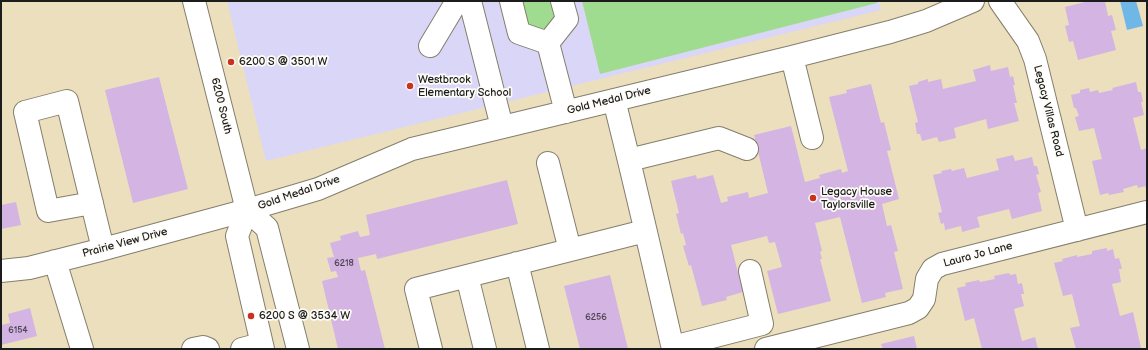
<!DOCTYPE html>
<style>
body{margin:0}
#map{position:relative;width:1148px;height:350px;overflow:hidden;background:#ecdfbd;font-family:"Balsamiq Sans",sans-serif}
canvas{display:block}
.frame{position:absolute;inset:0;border:2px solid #1c1c1c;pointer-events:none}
</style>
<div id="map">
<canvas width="1148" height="350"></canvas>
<div class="frame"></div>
</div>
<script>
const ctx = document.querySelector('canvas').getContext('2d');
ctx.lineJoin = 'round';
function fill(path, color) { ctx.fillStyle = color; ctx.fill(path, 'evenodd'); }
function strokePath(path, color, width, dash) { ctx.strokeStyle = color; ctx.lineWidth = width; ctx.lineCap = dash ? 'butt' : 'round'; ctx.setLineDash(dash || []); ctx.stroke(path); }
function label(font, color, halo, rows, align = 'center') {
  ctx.font = font + ' "Balsamiq Sans",sans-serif'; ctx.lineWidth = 3.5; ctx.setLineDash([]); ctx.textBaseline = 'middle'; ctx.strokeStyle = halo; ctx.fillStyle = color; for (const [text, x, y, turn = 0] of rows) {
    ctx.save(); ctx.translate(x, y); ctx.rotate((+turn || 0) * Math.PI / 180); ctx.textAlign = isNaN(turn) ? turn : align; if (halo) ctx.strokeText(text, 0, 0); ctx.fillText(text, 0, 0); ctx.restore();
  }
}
fill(new Path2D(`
 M227 1H879L881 10 266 161Z`), '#dad6f7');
fill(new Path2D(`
 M521 1H552C553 7 556 14 553 20 549 31 534 32 527 23 524 17 523 8 521 1Z
 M582 1H877V3L600 74Z`), '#a0dc90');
fill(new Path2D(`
 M1120 1H1136L1143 26 1127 30Z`), '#6eb7e6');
fill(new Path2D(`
 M1089 1H1105L1108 16 1112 15 1116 30 1111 31 1116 50 1078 60 1073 41 1069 42 1065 26 1069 25 1065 7Z
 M990 65 991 71 1008 67 1010 77 1013 76 1015 85H1013L1017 103H1014L1019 121 988 129 986 119 954 128 956 138 939 142 937 137 922 141 920 134H917L915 123 918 122 909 86 918 84V82L928 79V82L941 79 943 89 976 81 973 70Z
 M159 77 188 189 133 203 105 90Z
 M1136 82 1138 92H1141L1143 102H1141L1144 115 1133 118 1141 150 1147 148V190L1145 186 1138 188 1137 185 1123 189 1124 192 1109 195 1108 193 1100 195 1092 161 1102 159 1094 128 1079 131 1075 117 1079 116 1076 108H1074L1071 95 1080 93V90L1089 88 1090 92 1098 90 1099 93 1113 90 1112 88Z
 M871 84 881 123 884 122 891 150 887 151 899 199 882 204 887 226 891 225 898 251 894 252 903 289 885 293 886 297 862 303 840 217 815 223 822 251 820 252 822 259H820L831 301 778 314 767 271 782 267 775 242 769 243 767 236 731 245 743 292 726 297 727 300 702 306 691 265 689 266 683 246 686 245 683 233 681 234 676 214 679 213 671 181 696 175 697 179 713 175 721 203 728 201 727 197 748 192 749 198 768 193 754 135 791 126 805 182 820 178 819 175 841 169 842 173 848 171 829 97 847 93 846 90Z
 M1013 155 1015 161 1032 157 1034 166H1037L1039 174 1036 175 1041 192 1038 193 1042 211 1012 219 1009 209 977 217 980 227 962 232 961 226 945 230 944 223 941 224 938 213 942 212 933 175 942 173 941 171 951 169 952 171 964 168 967 178 999 170 996 159Z
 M507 180 518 224 377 259 376 254 358 258 361 271 365 270 385 349H338L322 281 338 277 336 271 331 272 327 258 334 257 330 243 341 240 340 236 358 231 360 237 370 235 366 215Z
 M16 202 21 225 1 229V205Z
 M1107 248V251L1113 249 1115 259 1119 258 1122 269H1119L1121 282 1112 284 1120 316 1133 312 1141 348 1076 349 1070 328 1080 326 1072 294 1063 296 1054 263 1063 261 1062 259 1077 255V257L1092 254V251Z
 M1009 273 1010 275 1016 274 1018 284 1022 283 1024 294H1021L1024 306 1014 309 1022 341 1035 337 1038 349H982L974 318 965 321 957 288 966 286 965 283 979 280 980 282 995 279 994 276Z
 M610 275 628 349H580L564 286Z
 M30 308 37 336 1 345V325L10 323 8 314Z
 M914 336 917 349H883L881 344Z`), '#d3b4e3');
const minor = new Path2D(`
 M470 1 502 127
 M511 1 519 33 548 43
 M1000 1 1028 41 1035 59 1077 230
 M548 43 566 112
 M548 43 567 19 562 1
 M430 46 454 6
 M792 57 812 138
 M614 100C635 183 654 266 673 349
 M629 160 719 138 747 149
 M548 163 570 250
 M92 203 48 211 25 112 67 101 103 249
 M55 261 82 349
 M517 263 538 349
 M1 271 29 268 100 250 247 210 318 189 412 149 792 57 890 32 926 21 973 1
 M467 276 485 349
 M673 347 762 324 750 271
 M193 349 203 347 208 349
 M242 349 261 344
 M431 349 416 289 645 231
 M766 349 909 313 918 308 924 299 927 279 933 269 942 264 1147 212`);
const major = new Path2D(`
 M194 1 247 210 267 228 298 349
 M247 210 237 236 263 349`);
strokePath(minor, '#847e6c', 24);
strokePath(major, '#847e6c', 24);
strokePath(minor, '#fff', 22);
strokePath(major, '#fff', 22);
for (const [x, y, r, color] of [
 [231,62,4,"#c8321e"],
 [410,86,4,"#c8321e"],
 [813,198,4,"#c8321e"],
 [251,316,4,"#c8321e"]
]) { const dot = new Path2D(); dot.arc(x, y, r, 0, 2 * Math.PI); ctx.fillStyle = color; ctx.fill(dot); strokePath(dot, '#fdfcf7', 1.5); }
label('9px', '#4a424e', null, [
 ["6218",344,264],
 ["6256",596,318],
 ["6154",18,331]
]);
label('11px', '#1c1c1c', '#fdfcf7', [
 ["6200 S @ 3501 W",239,62],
 ["Westbrook",418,80],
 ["Elementary School",418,93],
 ["Legacy House",821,192],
 ["Taylorsville",821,205],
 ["6200 S @ 3534 W",259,316]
], 'left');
label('11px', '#1c1c1c', '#fdfcf7', [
 ["Gold Medal Drive",609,101,-14],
 ["6200 South",221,106,76],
 ["Legacy Villas Road",1048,111,76],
 ["Gold Medal Drive",299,193,-19],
 ["Prairie View Drive",125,243,-15],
 ["Laura Jo Lane",978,255,-15]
]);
</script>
